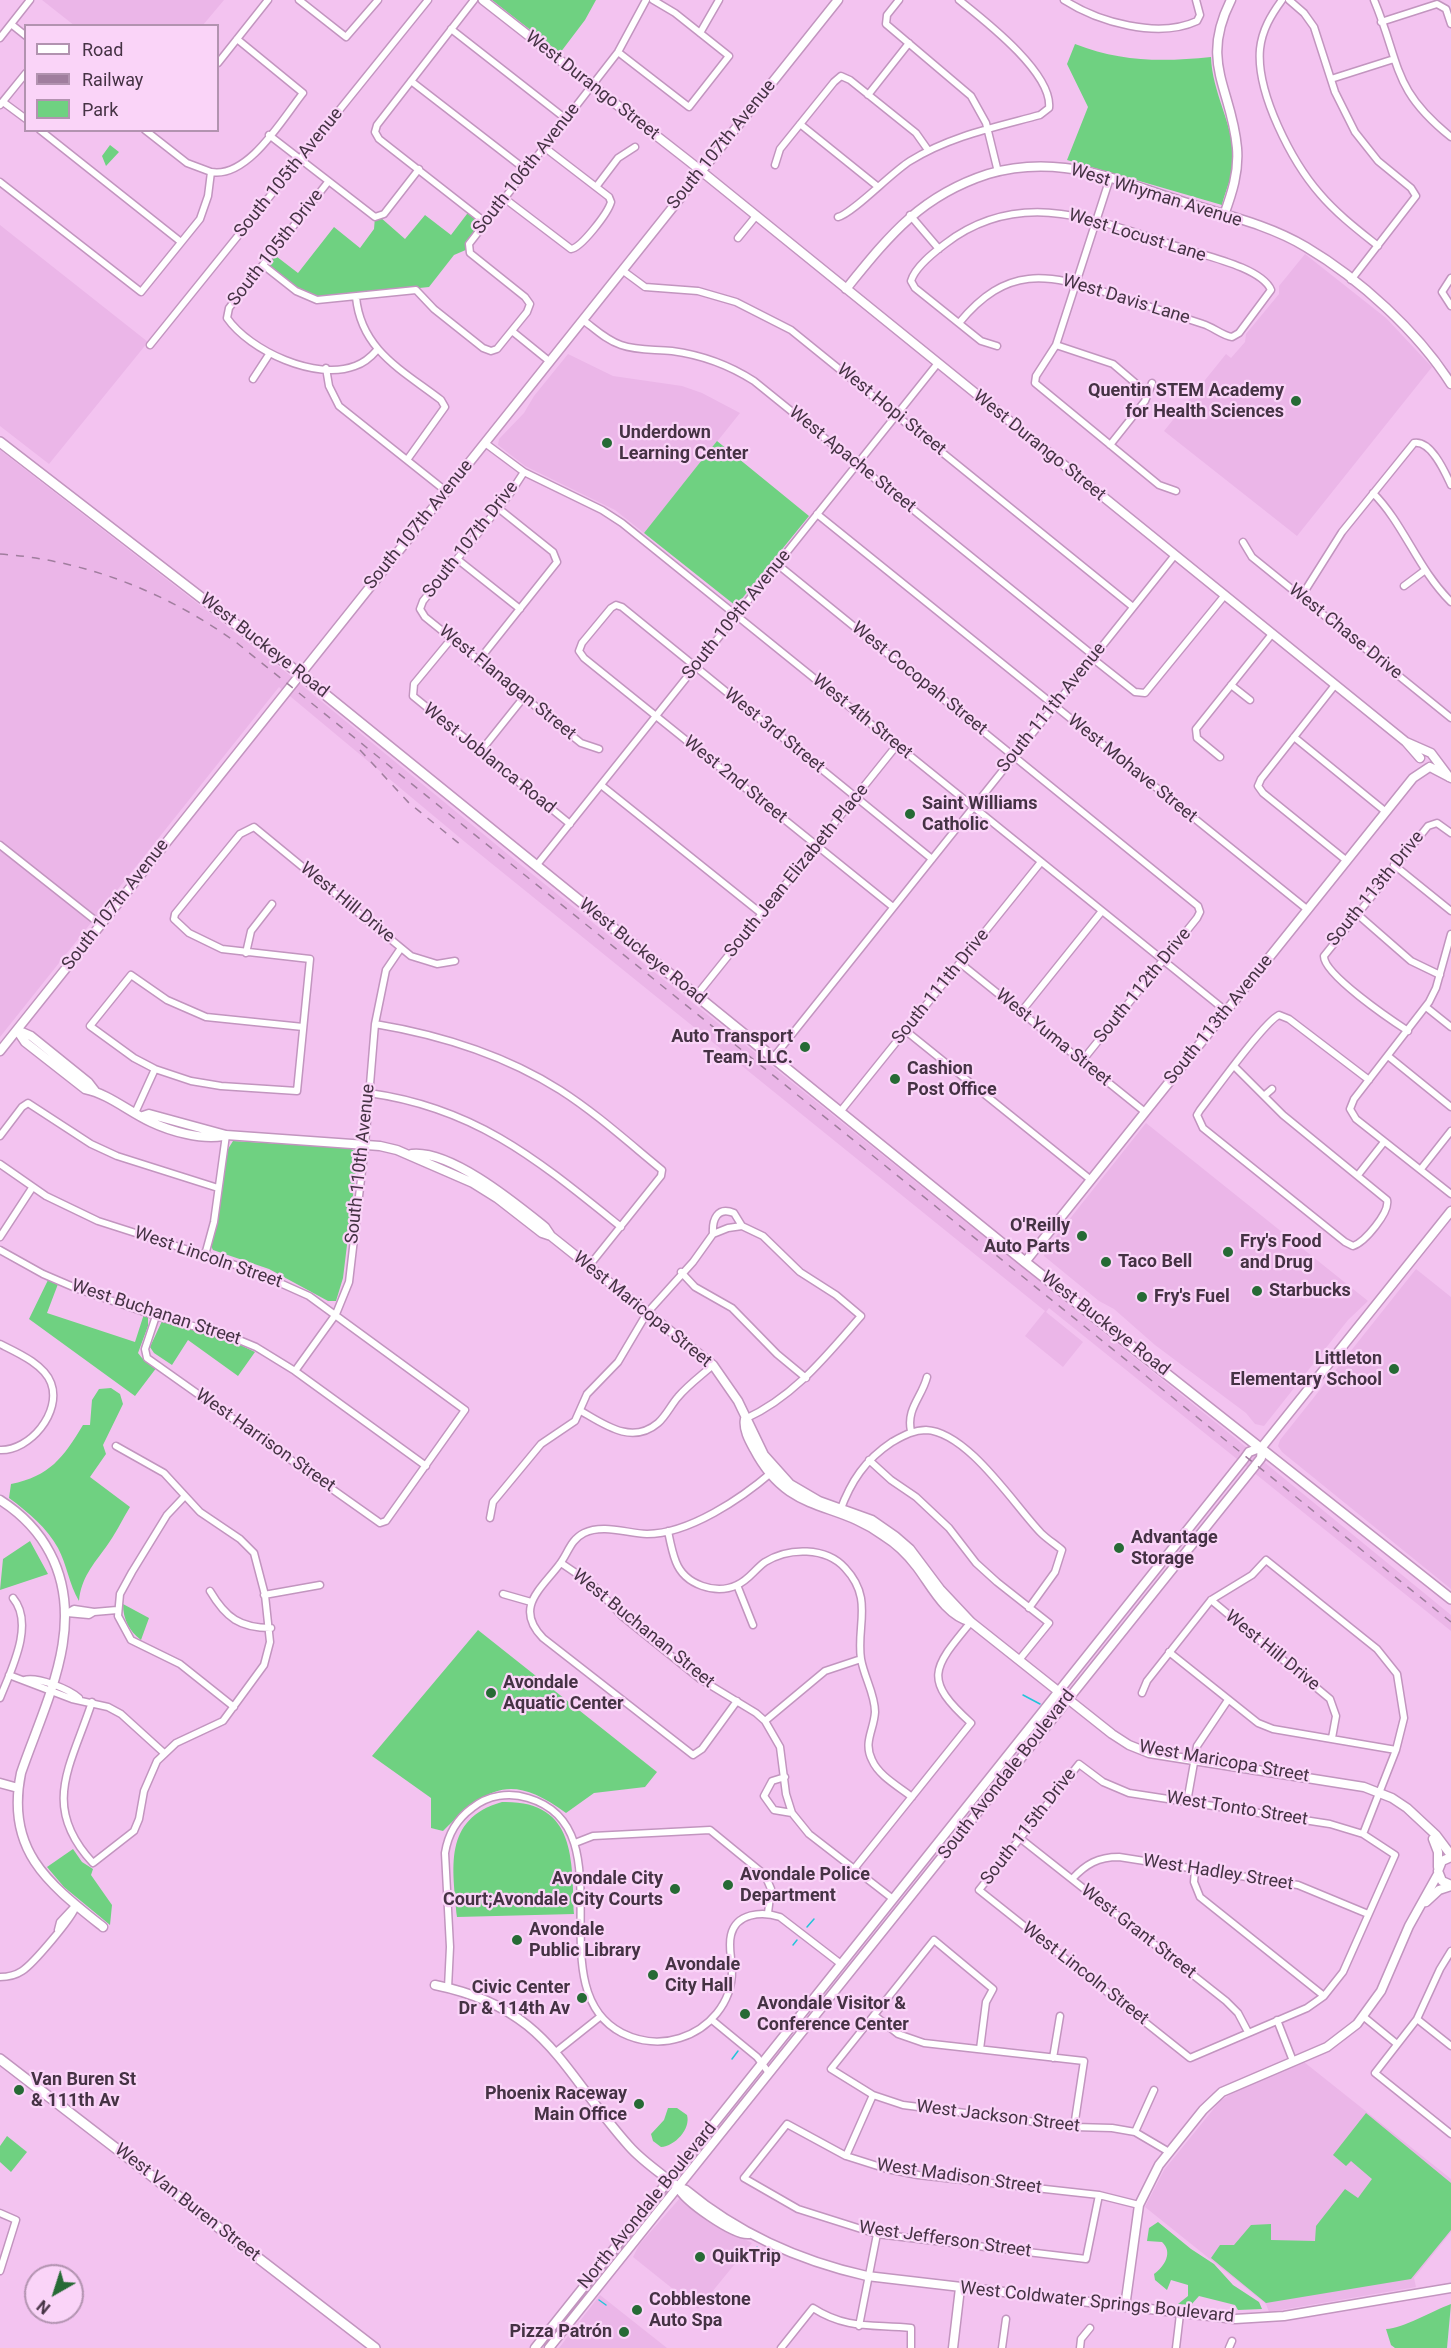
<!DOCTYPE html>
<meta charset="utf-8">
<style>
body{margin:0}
#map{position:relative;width:1451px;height:2348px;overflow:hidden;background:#f3c3f0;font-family:Roboto,sans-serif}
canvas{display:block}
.legend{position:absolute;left:24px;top:24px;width:195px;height:108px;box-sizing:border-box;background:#fad4f8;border:2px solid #b293b0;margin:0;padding:8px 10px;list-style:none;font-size:18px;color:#453244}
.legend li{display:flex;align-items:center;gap:12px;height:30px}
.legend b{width:30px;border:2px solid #b293b0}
.north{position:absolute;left:24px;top:2264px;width:60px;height:60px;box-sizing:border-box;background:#fad4f8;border:2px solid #b293b0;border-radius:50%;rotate:219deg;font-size:16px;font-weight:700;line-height:24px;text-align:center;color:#453244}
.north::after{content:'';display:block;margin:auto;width:21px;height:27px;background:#266a35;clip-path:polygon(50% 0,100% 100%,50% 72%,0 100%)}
</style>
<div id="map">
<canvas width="1451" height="2348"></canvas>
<ul class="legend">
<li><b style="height:8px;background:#fff"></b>Road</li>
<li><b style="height:8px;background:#a07e9e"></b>Railway</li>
<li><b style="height:16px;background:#6fd181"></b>Park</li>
</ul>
<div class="north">N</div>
</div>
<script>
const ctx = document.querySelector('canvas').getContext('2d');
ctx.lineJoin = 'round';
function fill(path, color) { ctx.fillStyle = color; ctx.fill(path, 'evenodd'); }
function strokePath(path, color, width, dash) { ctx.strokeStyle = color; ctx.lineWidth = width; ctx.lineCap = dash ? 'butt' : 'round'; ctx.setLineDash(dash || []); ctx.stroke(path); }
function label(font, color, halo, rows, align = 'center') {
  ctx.font = font + ' Roboto,sans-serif'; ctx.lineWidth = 4.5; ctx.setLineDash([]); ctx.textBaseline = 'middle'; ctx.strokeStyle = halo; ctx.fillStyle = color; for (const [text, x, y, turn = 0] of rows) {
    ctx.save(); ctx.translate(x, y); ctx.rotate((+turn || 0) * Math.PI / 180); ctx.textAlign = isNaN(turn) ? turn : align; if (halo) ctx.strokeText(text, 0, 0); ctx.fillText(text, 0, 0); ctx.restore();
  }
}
fill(new Path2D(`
 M42 0H224L203 25 75 26Z
 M0 225 148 342 49 464 0 426Z
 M1305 254 1386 318 1432 367 1297 536 1164 431 1226 354 1231 358 1245 342 1246 334 1279 294V286Z
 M568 354 613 376 682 386 702 393 740 413 644 533 615 510 525 466 498 445 499 439 524 413 534 396Z
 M0 450 282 669 521 865 1225 1430 1451 1615V1631L1049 1308 1046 1312 1083 1342 1063 1367 1025 1336 1045 1311 465 842 279 687 0 1037Z
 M1146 1123 1368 1301 1348 1320 1264 1426 1255 1424 1246 1413 1155 1345 1114 1309 1099 1301 1044 1256 1045 1250Z
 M1416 1269 1451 1297V1589L1282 1452 1278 1446 1280 1440Z
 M1304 2062 1451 2179V2232L1414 2278 1416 2287 1269 2312 1266 2304 1145 2207 1164 2170 1220 2101 1237 2090Z
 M680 2198 721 2227 752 2243 698 2309 633 2257 639 2245Z
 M600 2295 667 2348H559Z`), '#ebb6e8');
fill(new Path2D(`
 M492 0H596L585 20 560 53Z
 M1075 44C1121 62 1162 62 1211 57 1212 92 1233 124 1234 159 1234 173 1225 191 1222 205L1067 160 1088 107 1067 64Z
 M110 145 119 152 106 166 102 156Z
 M470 210 485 222 468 249 454 255 429 287 312 299 263 265 272 253 298 273 334 227 360 248 374 229 375 217H380L405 239 425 215 451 235Z
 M717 441 809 516 736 606 644 533Z
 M233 1141 350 1148 358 1154 343 1278 336 1301H328L269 1269 213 1250 211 1246 218 1216 228 1149Z
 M48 1280 58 1284 47 1313 135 1342 144 1314 148 1317V1326L138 1353 142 1358 157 1367 135 1396 29 1319Z
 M162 1321 232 1341 255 1352 238 1376 188 1340 172 1365 154 1353 150 1347Z
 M111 1388 120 1394 123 1404 103 1445 106 1454 90 1477 130 1507C122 1520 115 1535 106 1547 93 1565 81 1578 79 1601 69 1584 67 1565 58 1548 47 1528 28 1512 9 1498L11 1484C50 1476 63 1458 83 1425H90L92 1400 99 1389Z
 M30 1541 48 1574 0 1590 3 1559Z
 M123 1604 149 1618 141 1640C129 1631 123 1619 123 1604Z
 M478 1630 657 1772 645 1787 594 1793 566 1813C511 1772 487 1787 443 1831L431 1828V1798L372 1756Z
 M502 1802C576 1800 572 1859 574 1914L457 1917C453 1869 442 1819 502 1802Z
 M73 1849 82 1862 93 1869 91 1875 112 1905 110 1925 64 1887 47 1867Z
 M668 2108H677L687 2115C691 2129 675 2146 661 2147L653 2141 651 2134 664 2120Z
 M1366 2113 1451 2183V2230L1411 2279 1266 2303 1211 2258 1220 2245H1234L1251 2225 1271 2224V2240L1315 2241 1316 2226 1345 2189 1358 2198 1372 2179 1351 2161 1346 2166 1333 2155Z
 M7 2136 27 2152 11 2172 0 2162V2146Z
 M1158 2222 1191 2249 1214 2264 1233 2285 1259 2302 1262 2309 1238 2310 1235 2305 1199 2296 1191 2305 1178 2304 1188 2296V2285L1171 2280 1167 2290 1155 2280 1154 2274C1165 2266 1173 2252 1162 2242L1147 2241 1149 2228Z
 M1451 2304 1447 2348H1395L1391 2345 1386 2329C1404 2328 1432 2311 1451 2304Z`), '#6fd181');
strokePath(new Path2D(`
 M1023 1695 1040 1704
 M807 1927 814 1919
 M793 1945 797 1940
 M732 2059 738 2051
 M754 2254 757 2247
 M599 2300 606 2305`), '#23c4d8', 1.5);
const street = new Path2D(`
 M299 0 346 37 378 0
 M474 0 377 125 375 132 379 139 485 222
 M899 0 887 15 886 24 971 96 986 123 998 172
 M1064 0C1098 22 1158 39 1197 21L1200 15 1196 0
 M1282 0C1271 15 1262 30 1260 49 1256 93 1292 162 1320 194 1337 214 1358 230 1378 246
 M1289 0 1304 13 1314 27 1335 92 1355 132 1378 161 1411 188 1416 196 1351 280
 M1374 0C1401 64 1391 89 1451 137
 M1381 22 1437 4 1446 9 1451 24
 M11 24 26 36
 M451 29 566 119
 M700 33 719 0
 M0 38 30 0
 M618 52 689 107 729 56 675 13 653 0
 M218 63 268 0
 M1331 79 1394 59
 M411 81 526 170
 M868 95 909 43
 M3 102 26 119
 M0 105 26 73
 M800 124 877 186
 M40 130 181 242
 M145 130 187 163 211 172
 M269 135 375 217 384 214 419 169
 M775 165 780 149 834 82 841 76 850 80 916 133 928 150
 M1110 178 1056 345 1036 376 1035 383 1159 485 1176 491
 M0 182 141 292 200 219 208 196 211 172C248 179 283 118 303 93L237 39
 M328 182 229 308 227 318C250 351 316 381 355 366 364 363 371 357 377 350
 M596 187 618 158 635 147
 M504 198 571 249C581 248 608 213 611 202L609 197 544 147
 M910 215 939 249
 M838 217C852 214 892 172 910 161 950 136 996 127 1040 115L1049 108C1053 73 984 20 959 0
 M738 238 756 216
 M263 265 296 291 317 300 416 290 434 309 483 348 491 351 497 349 527 312 530 304 525 297 470 253 469 244 618 52 646 0
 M622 270 645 287 698 291 736 302 791 330 1133 607
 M1451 278 1442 292 1451 306
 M356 297C361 350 402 370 441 400L445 407 407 460
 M583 320C595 329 606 340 621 345 638 351 655 349 672 351 702 355 729 365 754 381L1094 656
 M959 323C1007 265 1046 273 1111 294 1142 304 1173 314 1203 324 1213 327 1223 336 1232 337L1239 333 1271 290C1262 268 1206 256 1185 249 1103 223 1023 184 945 244 933 253 915 267 911 281L915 288 981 341 997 346
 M512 331 549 361
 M150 345 428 0
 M1056 345 1113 364 1147 393
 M326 368 329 386 339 406 447 492
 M253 379 270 353
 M485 443 524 472 602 510 622 523 1226 1011
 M1110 445 1145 401 1152 383
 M524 472 509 495 423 601 420 609 425 617 581 743 599 749
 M1373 493C1404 524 1417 568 1451 602
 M817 514 1308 910
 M1243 542 1252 557 1451 718
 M457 559 520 609
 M777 564 1198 906 1200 912 1197 918 1082 1061
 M1404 586 1424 571
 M1301 597 1342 532 1414 443C1431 440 1445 472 1451 485
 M452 638 414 684 413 696 570 824
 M1092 658 1135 692 1145 693 1225 595
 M479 660 557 562 553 552 498 508
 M1231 685 1250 700
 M1335 685 1261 779 1258 786 1263 793 1347 861
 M1294 737 1386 812
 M480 752 524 697
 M1220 757 1197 738 1196 729 1272 634
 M601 785 762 914
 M0 845 101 925
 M1394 865 1451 911
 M536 866 938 363
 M893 907 584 658 579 651 582 643 611 608 616 605 622 607 932 859
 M1356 913 1411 961 1440 975
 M1451 934 1436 988 1429 1002 1354 1099 1350 1109 1356 1119 1451 1194
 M246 953 251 931 272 904
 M960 963 1145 1112
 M696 996 897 745
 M1426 1007 1451 1027
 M1021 1012 1102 911
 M375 1024C441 1035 503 1054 560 1090 596 1113 629 1143 662 1170L661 1176 589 1266
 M303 1027 206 1017 167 1000 131 975 90 1026 134 1058 155 1069 191 1081 221 1086 297 1091 310 959 222 949 189 933 174 919 175 914 240 834 254 827 411 956 437 964 455 961
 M906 1031 1091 1180
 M1408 1031C1391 1020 1323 974 1324 956L1428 826 1437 823 1451 833
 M1388 1056 1451 1107
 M773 1058 1175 555
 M1234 1066 1283 1115 1387 1200C1390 1212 1365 1242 1353 1246L1345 1242 1203 1128 1197 1115 1200 1110C1214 1092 1264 1022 1279 1015L1289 1019 1369 1080
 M369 1093C477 1108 539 1161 621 1227
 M1265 1095 1272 1089
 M840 1112 1041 862
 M135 1113 155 1069
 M0 1136 22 1107 28 1103 91 1144 117 1156 218 1188
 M0 1164 46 1196 98 1221 251 1270 309 1296 465 1410 386 1521 380 1523 147 1358 145 1349 156 1316
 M1421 1169 1451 1131
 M1358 1175 1384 1142
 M713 1234C712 1220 717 1206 734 1213L742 1226
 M0 1237 32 1188
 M0 1250 43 1274 78 1289 159 1317 227 1335 256 1347 295 1371 426 1466
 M205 1255 214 1222 226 1135
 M681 1272 695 1287 732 1308 777 1354 806 1378
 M0 1344C16 1352 44 1364 51 1383 62 1412 30 1451 0 1450
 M295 1371 336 1314 349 1282 365 1145 375 1024 386 970 401 948
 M581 1411C605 1425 632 1445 658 1423 666 1416 671 1405 678 1397 688 1385 702 1375 713 1365
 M911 1431C906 1409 922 1397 927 1377
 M869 1460 891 1480 916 1497 949 1528 976 1563 997 1582 1049 1623 1019 1660
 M184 1497 167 1515 132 1572 120 1594 118 1616 131 1640 180 1664 234 1707
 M840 1511C851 1481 865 1460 892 1442 903 1436 913 1430 926 1430 968 1432 1014 1505 1041 1533 1047 1539 1055 1544 1062 1550L1055 1572 1029 1608
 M490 1518 493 1502 541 1444 575 1421 587 1394 618 1362 647 1313 693 1262 713 1234 728 1228 742 1226 763 1236 800 1272 836 1295 861 1316C826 1356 794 1397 745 1419
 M668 1531C670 1541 672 1552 676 1562 685 1585 716 1595 737 1585 749 1580 755 1569 765 1562 789 1547 826 1547 845 1568 874 1599 856 1625 861 1659 864 1677 875 1694 875 1712 874 1730 863 1742 872 1760 879 1776 898 1786 912 1797
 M561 1563 592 1584 622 1616 700 1679 756 1713 765 1721 780 1747 786 1794 792 1813 809 1834 893 1899
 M737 1585 753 1625
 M210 1591C226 1618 240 1628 271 1628
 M503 1594 531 1602
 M264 1595 320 1585
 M1211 1600 1330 1699 1336 1716 1332 1738
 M67 1613 89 1615 94 1612 117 1610
 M67 1613 74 1609 94 1612
 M1169 1652 1258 1723 1273 1729 1396 1750
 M9 1675 72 1699 108 1707 121 1714 164 1753
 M24 1680C37 1676 69 1689 79 1698
 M1142 1693 1147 1681 1211 1600 1252 1575 1266 1560 1377 1649 1397 1674 1404 1718 1396 1750 1363 1834
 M0 1698C11 1670 35 1624 13 1598
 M737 1701 702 1749 693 1755 543 1638C514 1608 540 1590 559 1565 568 1554 570 1540 584 1533 603 1524 626 1533 647 1534 689 1534 742 1498 772 1472
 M92 1702C71 1766 40 1806 93 1863L134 1831 139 1819 144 1791 157 1761 176 1743 223 1721 264 1665 270 1642 265 1595 254 1553 240 1539 200 1512 164 1473 116 1446
 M765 1721 825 1671 861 1659
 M1079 1764 1103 1782 1129 1793 1330 1824 1363 1834 1395 1855 1343 1972 1324 1996 1307 2008 1190 2058 979 1890Z
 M785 1777 772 1781 764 1796 774 1810 792 1813
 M1187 1802 1197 1746 1228 1700
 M1021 1839 1226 2001 1238 2013 1248 2032
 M575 1843 593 1836 710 1830 765 1875 771 1889 768 1913
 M854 1869 971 1723C922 1679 933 1668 971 1622
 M1195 1870 1194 1882 1200 1897 1324 1996
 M1072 1879C1086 1864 1098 1857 1119 1857L1298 1885 1368 1914
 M58 1930 60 1922 75 1906
 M1451 1951 1440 1969 1417 2019 1375 2073 1451 2134
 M0 1977C8 1977 16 1975 22 1971 33 1964 73 1917 76 1906
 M448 1988 450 1947 445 1853C448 1834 457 1819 472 1808 488 1795 509 1792 528 1798 630 1828 535 1988 622 2033 640 2042 661 2044 680 2038 709 2029 732 2003 732 1971 732 1959 728 1947 731 1935 736 1913 762 1911 780 1917L841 1964
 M874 2015 898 2034 924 2043 1084 2061 1074 2127
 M1364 2017 1397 2044
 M1417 2019 1451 2046
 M712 2020 757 2057 769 2073
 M1277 2020 1293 2061
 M980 2049 986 2002 993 1989 934 1940 831 2069 873 2095 903 2105 1074 2127 1112 2128 1135 2132 1169 2152
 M557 2051 601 2016
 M1053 2058 1060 2016
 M1135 2132 1154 2090
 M846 2156 873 2095
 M1099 2195 1086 2259 877 2234 798 2209 744 2178 787 2124 846 2156 887 2169 918 2175 1099 2195 1139 2205
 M0 2213 16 2220 0 2271
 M859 2326 877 2234
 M781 2348 813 2308C847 2330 874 2324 911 2328V2348
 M1002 2348 1006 2319
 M1080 2348 1081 2339 1090 2328
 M1176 2348 1180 2314
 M1229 2348 1232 2341`);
const secondary = new Path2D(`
 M483 0 690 162 1406 742 1420 758
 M1224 215C1232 193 1239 172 1237 148 1232 89 1199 63 1231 0
 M846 289C889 236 920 196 988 174 1012 167 1040 165 1065 168 1103 172 1142 189 1178 200 1221 214 1268 224 1306 247 1360 279 1418 332 1451 384
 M1406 742 1431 753 1449 777
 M1430 767 1451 778
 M17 1030 25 1042 85 1089C109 1094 129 1112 151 1122 170 1131 201 1140 223 1136
 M17 1030 31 1036 88 1082 95 1091
 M0 1051 838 0
 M143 1116 149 1114 226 1135 380 1146 397 1150 473 1183 497 1198 542 1233 551 1236 713 1365 738 1401 764 1455 790 1484 819 1501 872 1520 895 1536 910 1549 940 1589 971 1622 1112 1734 1129 1745 1149 1753 1364 1787 1392 1798 1407 1808 1436 1835 1451 1855
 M412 1154C451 1150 515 1203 545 1227L551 1236
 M1025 1262 1413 778 1428 768
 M745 1419C743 1429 749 1440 754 1449 789 1516 834 1499 884 1536 897 1544 908 1555 917 1567 932 1587 945 1615 971 1622
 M0 1500C22 1514 38 1530 50 1553 88 1625 45 1703 21 1773 5 1851 49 1884 103 1927
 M0 1783 18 1788
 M1433 1839 1438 1852V1867
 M1451 1857 1442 1861 1438 1871 1442 1881 1451 1885
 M1426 1902 1439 1890 1451 1886
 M435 1985C548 2008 561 2070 629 2146 643 2162 662 2174 678 2187L686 2190C739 2234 800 2261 867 2276L1235 2319 1284 2316 1451 2288
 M678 2187C684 2201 734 2236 749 2234
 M1125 2307 1139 2205 1159 2165 1203 2110 1222 2092 1327 2047 1357 2024 1381 1991 1409 1926 1438 1874
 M535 2348 1244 1459 1249 1452 1262 1447 1451 1211
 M549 2348 1254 1467 1261 1458 1262 1447
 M953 2348 960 2288`);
const primary = new Path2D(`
 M0 442 300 674 1025 1262 1451 1599
 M0 2059 375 2348`);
strokePath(street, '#c295bf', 9);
strokePath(secondary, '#c295bf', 11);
strokePath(primary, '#c295bf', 12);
strokePath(street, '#fff', 6);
strokePath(secondary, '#fff', 8);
strokePath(primary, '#fff', 9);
strokePath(new Path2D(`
 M0 554C86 560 168 593 237 643L1451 1622
 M360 750 409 803 461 845`), '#a07e9e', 1.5, [8, 8]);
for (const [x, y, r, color] of [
 [1296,401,6,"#266a35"],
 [607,443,6,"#266a35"],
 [910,814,6,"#266a35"],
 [805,1047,6,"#266a35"],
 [895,1079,6,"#266a35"],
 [1082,1236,6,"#266a35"],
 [1228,1252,6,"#266a35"],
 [1106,1262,6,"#266a35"],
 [1257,1291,6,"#266a35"],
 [1142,1297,6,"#266a35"],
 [1394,1369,6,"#266a35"],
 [1119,1548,6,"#266a35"],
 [491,1693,6,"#266a35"],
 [728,1885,6,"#266a35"],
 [675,1889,6,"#266a35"],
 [517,1940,6,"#266a35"],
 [653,1975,6,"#266a35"],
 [582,1998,6,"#266a35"],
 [745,2014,6,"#266a35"],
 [19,2090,6,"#266a35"],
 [639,2104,6,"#266a35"],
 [700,2257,6,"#266a35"],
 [637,2310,6,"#266a35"],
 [624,2332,6,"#266a35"]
]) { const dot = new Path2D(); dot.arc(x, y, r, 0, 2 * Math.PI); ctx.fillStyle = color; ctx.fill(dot); strokePath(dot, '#fad4f8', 2); }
label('18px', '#453244', '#fad4f8', [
 ["West Durango Street",592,86,38],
 ["South 107th Avenue",722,145,-51],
 ["South 106th Avenue",527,169,-52],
 ["South 105th Avenue",289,173,-51],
 ["West Whyman Avenue",1156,196,17],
 ["West Locust Lane",1137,236,17],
 ["South 105th Drive",276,248,-52],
 ["West Davis Lane",1126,300,17],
 ["West Hopi Street",891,410,39],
 ["West Durango Street",1039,446,39],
 ["West Apache Street",852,460,39],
 ["South 107th Avenue",419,525,-51],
 ["South 107th Drive",471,540,-52],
 ["South 109th Avenue",737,615,-51],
 ["West Chase Drive",1345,632,39],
 ["West Buckeye Road",264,646,38],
 ["West Cocopah Street",919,679,39],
 ["West Flanagan Street",507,683,39],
 ["South 111th Avenue",1052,708,-51],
 ["West 4th Street",862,717,39],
 ["West 3rd Street",774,731,39],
 ["West Joblanca Road",489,759,39],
 ["West Mohave Street",1132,769,39],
 ["West 2nd Street",735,780,39],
 ["South Jean Elizabeth Place",797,871,-51],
 ["South 113th Drive",1376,889,-51],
 ["West Hill Drive",347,903,39],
 ["South 107th Avenue",116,905,-52],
 ["West Buckeye Road",642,952,39],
 ["South 112th Drive",1143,986,-51],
 ["South 111th Drive",941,987,-51],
 ["South 113th Avenue",1219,1020,-51],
 ["West Yuma Street",1053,1038,39],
 ["South 110th Avenue",361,1164,-84],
 ["West Lincoln Street",208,1258,19],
 ["West Maricopa Street",642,1310,39],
 ["West Buchanan Street",156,1313,18],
 ["West Buckeye Road",1105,1324,38],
 ["West Harrison Street",265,1441,35],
 ["West Buchanan Street",643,1629,39],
 ["West Hill Drive",1272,1651,39],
 ["West Maricopa Street",1224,1762,10],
 ["South Avondale Boulevard",1007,1775,-52],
 ["West Tonto Street",1237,1809,9],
 ["South 115th Drive",1029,1827,-52],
 ["West Hadley Street",1218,1873,9],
 ["West Grant Street",1138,1932,38],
 ["West Lincoln Street",1085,1974,38],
 ["West Jackson Street",998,2117,7],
 ["West Madison Street",959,2177,8],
 ["West Van Buren Street",187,2203,38],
 ["North Avondale Boulevard",648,2206,-51],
 ["West Jefferson Street",945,2240,8],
 ["West Coldwater Springs Boulevard",1097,2303,6]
]);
label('bold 18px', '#453244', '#fad4f8', [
 ["Quentin STEM Academy",1284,391,"right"],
 ["for Health Sciences",1284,412,"right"],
 ["Underdown",619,433],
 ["Learning Center",619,454],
 ["Saint Williams",922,804],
 ["Catholic",922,825],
 ["Auto Transport",793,1037,"right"],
 ["Team, LLC.",793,1058,"right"],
 ["Cashion",907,1069],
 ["Post Office",907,1090],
 ["O'Reilly",1070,1226,"right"],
 ["Auto Parts",1070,1247,"right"],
 ["Fry's Food",1240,1242],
 ["and Drug",1240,1263],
 ["Taco Bell",1118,1262],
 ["Starbucks",1269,1291],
 ["Fry's Fuel",1154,1297],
 ["Littleton",1382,1359,"right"],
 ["Elementary School",1382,1380,"right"],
 ["Advantage",1131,1538],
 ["Storage",1131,1559],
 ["Avondale",503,1683],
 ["Aquatic Center",503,1704],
 ["Avondale Police",740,1875],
 ["Department",740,1896],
 ["Avondale City",663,1879,"right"],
 ["Court;Avondale City Courts",663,1900,"right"],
 ["Avondale",529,1930],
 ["Public Library",529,1951],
 ["Avondale",665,1965],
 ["City Hall",665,1986],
 ["Civic Center",570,1988,"right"],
 ["Dr & 114th Av",570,2009,"right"],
 ["Avondale Visitor &",757,2004],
 ["Conference Center",757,2025],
 ["Van Buren St",31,2080],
 ["& 111th Av",31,2101],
 ["Phoenix Raceway",627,2094,"right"],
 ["Main Office",627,2115,"right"],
 ["QuikTrip",712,2257],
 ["Cobblestone",649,2300],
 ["Auto Spa",649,2321],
 ["Pizza Patrón",612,2332,"right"]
], 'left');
</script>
